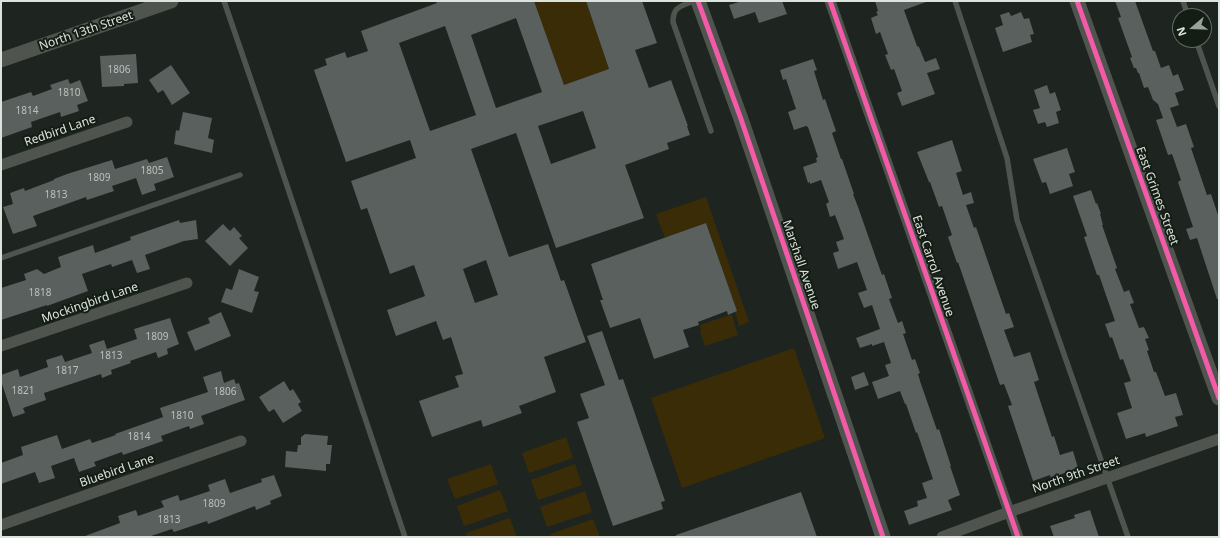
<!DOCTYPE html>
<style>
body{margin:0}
#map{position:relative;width:1220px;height:538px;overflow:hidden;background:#1e241f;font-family:"Noto Sans",sans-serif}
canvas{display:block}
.frame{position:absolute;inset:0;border:2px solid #dce3dc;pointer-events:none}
.north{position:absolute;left:1172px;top:8px;width:40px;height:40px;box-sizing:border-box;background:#131d14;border:1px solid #636c64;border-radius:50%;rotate:251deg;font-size:11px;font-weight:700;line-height:16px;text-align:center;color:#dce3dc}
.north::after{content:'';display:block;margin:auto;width:14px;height:18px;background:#9aa09a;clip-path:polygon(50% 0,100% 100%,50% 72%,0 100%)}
</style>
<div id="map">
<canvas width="1220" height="538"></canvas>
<div class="frame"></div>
<div class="north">N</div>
</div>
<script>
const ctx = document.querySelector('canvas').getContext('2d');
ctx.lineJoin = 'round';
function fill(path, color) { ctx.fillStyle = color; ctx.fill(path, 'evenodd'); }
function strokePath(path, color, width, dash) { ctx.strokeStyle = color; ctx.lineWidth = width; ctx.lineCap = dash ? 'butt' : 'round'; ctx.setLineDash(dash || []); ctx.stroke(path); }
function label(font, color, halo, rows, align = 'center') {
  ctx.font = font + ' "Noto Sans",sans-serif'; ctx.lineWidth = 4; ctx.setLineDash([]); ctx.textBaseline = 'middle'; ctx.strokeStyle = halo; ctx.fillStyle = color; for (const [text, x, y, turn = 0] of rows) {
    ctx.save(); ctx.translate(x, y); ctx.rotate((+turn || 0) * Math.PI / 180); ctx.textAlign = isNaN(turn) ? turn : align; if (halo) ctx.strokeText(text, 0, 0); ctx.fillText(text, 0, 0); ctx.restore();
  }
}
fill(new Path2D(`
 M534 1H586L615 87 594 75 564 85Z
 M706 197 749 322 739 326 735 312 737 311 706 223 665 238 656 214Z
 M729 315H732L738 335 705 346 700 331 701 330 700 325Z
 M794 348 825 438 682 488 651 398Z
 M566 437 573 458 529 473 522 453Z
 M491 464 498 484 455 499 447 479Z
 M575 464 582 485 538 500 531 480Z
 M500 490 508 511 464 526 457 506Z
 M585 491 592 512 547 527 540 507Z
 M510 518 517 537H467L466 533Z
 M593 519 600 537H551L550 534Z`), '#3b2c08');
fill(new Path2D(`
 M436 1H534L564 85 609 69 586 1H642L657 43 635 50 649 88 671 80 688 126H687L690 135 667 143 669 149 625 165 644 218 556 248 516 133 471 149 509 257 548 244 561 281 564 280 586 342 544 357 556 392 519 406 522 413 483 427 481 420 432 437 419 401 459 387 455 376 463 374 451 337 443 340 436 321 396 336 387 310 425 296 414 265 390 274 367 208 361 210 351 181 416 158 410 140 346 162 314 70 327 65 325 59 345 52 347 58 368 51 361 31 437 3ZM516 18 542 92 496 108 471 35ZM445 26 476 115 430 131 399 43ZM583 111 596 148 551 164 538 126ZM486 260 498 295 475 303 463 269Z
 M742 1H782L787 14 759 23 755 12 734 19 729 5Z
 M875 1H926V2L904 10 917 46 919 47 925 62 936 58 940 69 927 73 935 94 902 106 897 93 902 91 894 69 891 70 885 55 888 54 880 32 876 34 871 18 878 15 876 12 878 11Z
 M1115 1H1135L1153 51H1155L1161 68 1169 65 1173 76 1178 74 1184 90 1175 93 1179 105 1170 108 1177 127 1186 124 1194 147 1191 148 1207 195 1211 194 1219 218V299H1217L1197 238 1190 240 1186 229 1193 227 1178 182 1181 180 1172 154 1168 155 1156 120 1163 118 1158 104 1153 100 1148 87 1144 88 1139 73H1138L1136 68H1134L1130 58 1132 57 1118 18 1121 17Z
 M1009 12 1011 16 1021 12 1024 19 1029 18 1034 34 1030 35 1032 42 1003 52 995 28 1003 25 1000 15Z
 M136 54 138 83 124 84V86L102 87 100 56Z
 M813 59 817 70 814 71 823 100 825 99 836 131 832 133 841 159H842L854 194H853L858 207 877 261 882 275 884 274 892 298 889 299 898 323 902 321 906 333 903 334 912 360 915 359 920 373 918 374 921 384 937 430 939 429 951 466H950L960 495 948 500 952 510 909 525 904 511 918 506 917 501 927 498 922 483 933 479 917 432 916 433 906 404H905L900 391 878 399 872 382 889 376 885 365 891 363 884 342 872 346V344L860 348 856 338 880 329 872 305 864 308 858 293 867 290 857 262 838 269 833 253 839 251 836 242 844 239 835 215 830 217 826 204 829 202 821 180 810 184V182L808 183 803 167 817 162 816 158 818 157 808 127 806 126 794 130 788 112 796 109 786 79 783 80 780 70Z
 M171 65 190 93 172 105 163 90 158 93 149 80Z
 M68 79 70 84 80 80 88 101 77 105 79 111 61 117 60 112 31 122 32 127 1 138V102L31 92 33 96 52 89 50 85Z
 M1047 85 1050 94 1055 92 1061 110 1056 112 1059 123 1047 127 1045 122 1038 124 1033 110 1040 108 1034 90Z
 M183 112 212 118 208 138 214 140 212 153 174 144 176 130 179 131Z
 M952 140 962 171 956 173 963 195 971 192 974 203 966 205 974 228 976 227 1006 314 1009 313 1014 327 1004 330 1014 357 1030 352 1039 380 1034 382 1052 437 1054 436 1060 455 1073 451 1078 468 1051 478 1050 475 1033 481 1008 406 1012 405 1004 384 1000 385 958 262 957 263 948 237 952 235 942 206 939 207 930 182H929L917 152Z
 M1067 148 1075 172 1069 174 1073 186 1050 194 1046 182 1042 183 1033 159Z
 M167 157 174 177 154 184 156 190 142 195 136 178 112 186 114 191 87 200 86 197 33 216 37 226 13 234 3 207 13 204 10 193 24 188 25 191 54 180V179L67 174 112 160 115 169 147 159 149 163Z
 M1091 190 1096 204 1097 203 1101 214H1100L1103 225H1102L1117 268 1115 269 1124 292 1129 290 1134 303 1130 304 1139 328 1144 327 1149 338 1145 339 1149 350 1147 351 1154 372H1156L1165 396 1176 393 1183 415 1175 417 1178 426 1146 437 1145 433 1126 439 1117 413 1132 408 1124 383 1131 381 1123 359 1120 360 1112 337 1110 338 1105 324 1115 321 1099 275H1097L1084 237 1087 236 1073 196Z
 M179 220 180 223 196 220 198 239 184 241 145 255 150 269 137 273 132 260 112 267 111 264 82 274 88 291 47 306V305L1 320V288L26 280 24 274 37 269 44 274 61 267 58 257 93 245 95 253 131 240 130 237Z
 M706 223 737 311 728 315 727 311 698 322 699 325 683 330 689 347 654 359 640 318 610 328 600 300H603L591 264Z
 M223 224 230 231 234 227 242 236 239 238 248 248 230 266 205 241Z
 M239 269 259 277 254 291 259 292 252 313 221 302 226 288 232 290Z
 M221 312 231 336 195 351 187 332 210 323 208 318Z
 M170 318 179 344 167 349 168 354 158 358 156 352 130 361 131 363 111 370 112 374 102 378 101 374 44 393 46 400 23 408 25 413 13 417 1 381V375L18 369 20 377 48 367 46 360 62 355 65 362 92 353 89 345 104 340 107 349 137 339 134 329Z
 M602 331 619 380 623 379 665 501 661 502 663 509 613 526 577 422 589 418 580 394 605 385 587 336Z
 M221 371 224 383 234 379 236 384 239 383 245 400 201 416 204 424 190 429 189 426 161 436 163 441 123 455 122 452 94 462 96 466 79 472 74 458 51 466 55 478 39 483 35 472 1 484V463L23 455 21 447 57 435 62 449 90 439 92 443 116 435 115 434 163 417 160 408 208 392 203 377Z
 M864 372 869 385 855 390 851 377Z
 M284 381 290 391 293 389 301 402 298 404 302 411 283 423 274 409 269 412 259 397Z
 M305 434 328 436 327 445H332L330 464H326V471L285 467 286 451 297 452 298 445H301V437Z
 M274 475 282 496 270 501 271 504 256 510 255 506 208 524 207 521 174 532 172 529 148 537H85V536L120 523 118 516 136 510 138 516 164 507 161 501 178 495 180 501 210 491 208 485 225 479 230 493 262 482 261 479Z
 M801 492 817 537H676V535Z
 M1090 510 1099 537H1054L1050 526 1075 518 1074 515Z`), '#59605d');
strokePath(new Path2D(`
 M224 1 272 141 405 537
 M693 1C681 7 673 6 673 22L711 131
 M955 1 1007 158 1017 220 1128 537
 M1183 1 1188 16
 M1196 40 1219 106
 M1 258 240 175`), '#4f544f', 5.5);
strokePath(new Path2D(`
 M830 1 1018 537
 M1 165 127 122
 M1 346 187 283
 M1 525 241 441
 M942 537 1009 512 1219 439`), '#4f544f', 11);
strokePath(new Path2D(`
 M698 1 741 119 883 537
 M1077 1 1219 398
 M1 60 171 1`), '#4f544f', 15);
strokePath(new Path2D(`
 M698 1 741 119 883 537
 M830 1 1018 537
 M1077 1 1219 398`), '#f35aa7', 5);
label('10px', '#bbc2bc', null, [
 ["1806",119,70],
 ["1810",69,93],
 ["1814",27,111],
 ["1805",152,171],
 ["1809",99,178],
 ["1813",56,195],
 ["1818",40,293],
 ["1809",157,337],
 ["1813",111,356],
 ["1817",67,371],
 ["1821",23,391],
 ["1806",225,392],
 ["1810",182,416],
 ["1814",139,437],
 ["1809",214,504],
 ["1813",169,520]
]);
label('12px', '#dce3dc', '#131d14', [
 ["North 13th Street",86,31,-19],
 ["Redbird Lane",60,131,-19],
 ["East Grimes Street",1157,196,70],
 ["Marshall Avenue",801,265,71],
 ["East Carrol Avenue",933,266,71],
 ["Mockingbird Lane",90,303,-19],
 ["Bluebird Lane",117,471,-19],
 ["North 9th Street",1076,475,-19]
]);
</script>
